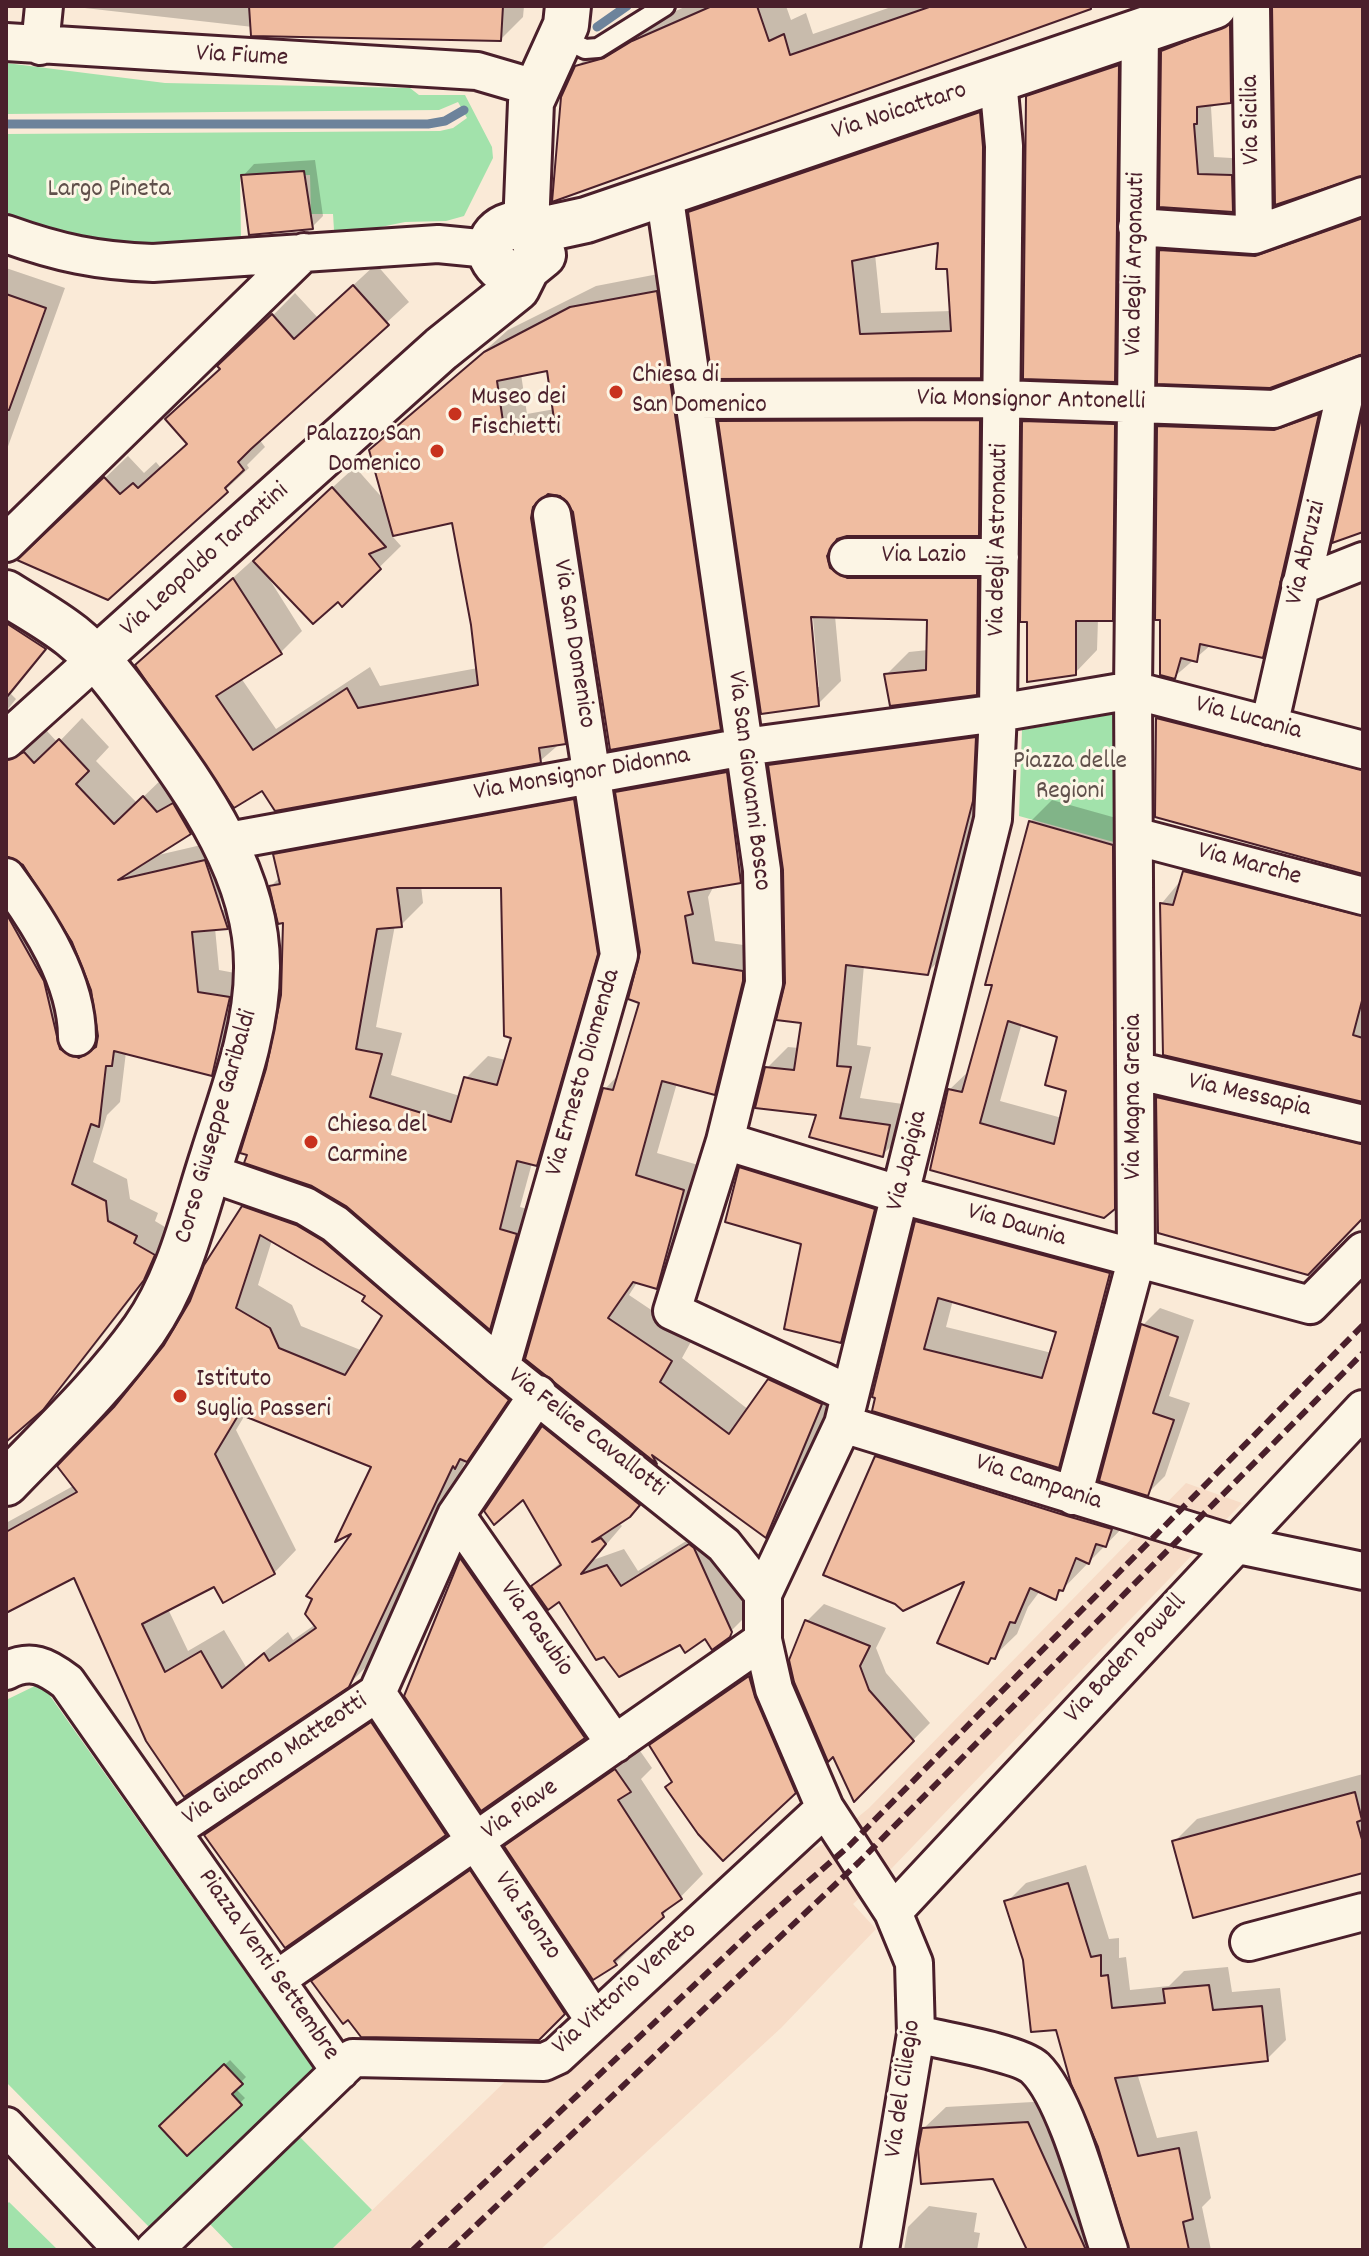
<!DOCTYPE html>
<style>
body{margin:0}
#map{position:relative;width:1369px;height:2256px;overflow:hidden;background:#faead7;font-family:Dekko,sans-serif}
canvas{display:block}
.frame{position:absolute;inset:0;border:8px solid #4a1f2b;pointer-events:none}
</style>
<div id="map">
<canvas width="1369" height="2256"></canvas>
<div class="frame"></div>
</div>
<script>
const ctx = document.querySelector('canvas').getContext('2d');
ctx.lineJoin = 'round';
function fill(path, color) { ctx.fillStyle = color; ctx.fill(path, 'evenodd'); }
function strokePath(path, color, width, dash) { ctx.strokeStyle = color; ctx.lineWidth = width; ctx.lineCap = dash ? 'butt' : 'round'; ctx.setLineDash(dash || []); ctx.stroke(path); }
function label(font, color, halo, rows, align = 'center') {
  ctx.font = font + ' Dekko,sans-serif'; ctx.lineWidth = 6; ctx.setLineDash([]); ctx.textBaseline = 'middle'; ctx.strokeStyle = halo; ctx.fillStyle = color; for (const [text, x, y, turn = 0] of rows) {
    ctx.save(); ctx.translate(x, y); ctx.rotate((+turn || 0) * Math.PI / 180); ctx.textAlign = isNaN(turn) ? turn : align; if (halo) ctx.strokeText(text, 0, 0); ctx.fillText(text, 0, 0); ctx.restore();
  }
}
fill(new Path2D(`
 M1186 1483 1242 1503 892 1868 853 1904 876 1929 781 2028 540 2250H331L519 2068 558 2079 779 1868 829 1841 869 1808Z`), '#f7dcc7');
fill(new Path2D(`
 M6 63 165 83 410 88 419 95H465L492 147 493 158 464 216 446 221 405 222 366 230H334L333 214H311L310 175 240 177 241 239 102 250 8 216 6 134 440 131 453 128 467 118 458 102 439 110 6 114Z
 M1120 713 1121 844 1019 816 1022 730Z
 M41 1683 317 2074 154 2232 6 2082V1700Z
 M295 2132 372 2210 331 2250H235L205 2219Z
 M9 2202 58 2250H6V2205Z`), '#a2e2ab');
fill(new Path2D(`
 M67 6H524L523 17 501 39 253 27Z
 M687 6H786L791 20 806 13 813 34 894 6H1092L554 199 577 67 600 44Z
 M1247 9 1248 84 1230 101 1211 107 1214 157 1249 159V193L1232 210 1161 206 1163 51 1180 34Z
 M1140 44 1137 357 1114 380 1028 97 1051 74Z
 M1001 92 1002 354 980 376 714 377 690 212 712 190ZM940 240 949 267 952 311 881 313 875 254Z
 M315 160 323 216 312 227 243 176 254 164Z
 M1363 205V353L1161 250 1183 228Z
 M376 264 409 302 259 439 265 447 247 465 249 468 108 598 42 538 128 456 144 473 156 462 161 468 188 443 221 368 295 293 318 318Z
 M6 268 65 288 6 452Z
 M679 270 742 706 720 728 575 511 561 494 552 493 587 720 540 761 262 788 137 665 355 467 386 502 372 451 508 330 596 286ZM549 369 555 409 527 414 521 374ZM454 521 478 668 380 686 370 667 276 729 241 678 280 653 302 631 268 577 338 599 342 604 401 546 393 537 397 533Z
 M1340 394 1285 633 1262 656 1212 644 1174 677 1159 427 1181 404Z
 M1002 398 1001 511 978 534H849L852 546 1000 556 999 670 976 693 886 675 909 652 928 650 929 618 835 616 841 681 818 704 720 422 743 399ZM808 607H812L819 687H815Z
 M1047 399 1137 402 1135 596 1112 619H1098L1097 650 1075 673 1024 422Z
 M6 587 66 626 11 694 16 699 8 709 7 721 33 739 47 731 58 743 82 718 109 747 96 761 137 803 166 775 212 811 190 833 154 856 227 839 249 905 227 927 215 928 219 970 251 976 234 1052 212 1074 126 1052 120 1102 107 1115 93 1162 127 1179 130 1199 158 1213 155 1221 175 1233 166 1254 64 1385 6 1440V856L65 958 91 1035 98 1036V1014L92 987 75 943 24 863 6 855ZM220 898H223L226 910H222Z
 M1180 697 1363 744V872L1158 719Z
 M996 717 948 951 927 973 864 965 857 1045 871 1047 860 1098 910 1105 904 1134 882 1155 818 1113 767 1068 788 1047 799 1048 804 1021 787 983 785 869 770 766 791 745Z
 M749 750 763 858 740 881 714 886 708 897 715 941 765 948 737 1070 714 1093 677 1083 657 1153 705 1167 679 1264 656 1287 638 1281 629 1295 693 1338 682 1358 749 1410 770 1380 792 1358 844 1381 788 1513 766 1535 660 1458 657 1462 527 1359 605 1089 620 1073 641 1001 642 952 618 793 640 770Z
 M596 778 619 930 558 1142 536 1164 532 1163 520 1207 538 1212 511 1305 490 1327 268 1070 283 993 285 921 271 886 280 877 275 855 297 833ZM421 886H503L514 1037 506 1060 488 1056 466 1078 460 1096 391 1075 402 1033 376 1027 395 925H401L423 903Z
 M1052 800 1134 823 1136 1185 1113 1208 932 1168 949 1090 971 1069 994 983 1030 822ZM1022 1023 1059 1036 1069 1090 1062 1118 1000 1101Z
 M1207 849 1363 890V1100L1162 903Z
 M1180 1075 1363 1119V1216L1160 1231 1158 1097Z
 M758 1151 891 1192 858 1324 841 1341 804 1242 741 1168Z
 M266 1185 530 1376 513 1401 396 1301V1306L511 1404 489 1437 467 1458 371 1662 348 1685 185 1795 75 1575 6 1611V1523L75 1485 115 1408 166 1346 244 1208ZM272 1240 368 1295 385 1316 363 1351 301 1326 292 1305 258 1285ZM245 1415 373 1465 358 1528 316 1624 293 1640 288 1632 246 1667 224 1630 188 1651 168 1609 215 1584 274 1573 296 1550 236 1430Z
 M940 1199 1131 1250 1081 1443 1058 1466 874 1410 917 1222ZM953 1300 1058 1330 1052 1353 946 1327Z
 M1160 1308 1194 1320 1169 1396 1190 1403 1165 1476 1148 1493 1143 1325Z
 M560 1411 647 1497 618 1522 622 1526 593 1560 624 1549 638 1571 707 1528 748 1614 731 1631 681 1643 560 1600 533 1586 561 1562 543 1428Z
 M899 1434 1128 1522 1055 1597 1040 1591 1028 1607 1017 1634 988 1662 967 1578 877 1457Z
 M484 1537 607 1714 584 1737 481 1809 406 1696 462 1559Z
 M824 1604 886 1628 876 1648 886 1673 930 1723 855 1799 807 1621Z
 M772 1655 817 1768 794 1791 674 1781 652 1745 674 1723Z
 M395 1701 468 1811 445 1834 207 1835 230 1812Z
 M638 1748 652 1768 641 1779 703 1874 616 1963 593 1977 507 1847 529 1824Z
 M1363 1774V1871L1174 1842 1197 1819Z
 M493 1849 586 1990 538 2038 313 1982 336 1959Z
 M1086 1865 1109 1939 1119 1938V1958L1126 1957 1130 1990 1169 1986 1184 1971 1228 1967 1232 1992 1280 1988 1286 2040 1267 2059 1137 2073 1157 2138 1197 2131 1211 2198 1202 2207 1211 2250H1133L1057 2028 1025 1960 1007 1902 1026 1883Z
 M230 2060 246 2077 235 2088 245 2098 187 2153 162 2126Z
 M1050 2101 1117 2250H1029L995 2177 923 2129 946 2107Z
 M929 2206 977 2213 974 2232 980 2233 977 2250H904L908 2227Z`), '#0003');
strokePath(new Path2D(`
 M597 27 627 6
 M6 124H428L445 121 464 110`), '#6d839b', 9);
const building = new Path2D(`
 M249 6H503L501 41 251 36Z
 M712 6H757L769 41 784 34 790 55 932 6H1091V9L552 202 561 97 575 66 604 58 632 41Z
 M1272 6H1363V176L1275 205Z
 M1230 24 1231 103 1197 107V124H1194L1198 174 1232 175 1233 212 1159 207 1161 51Z
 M1119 65 1115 382 1023 379 1026 96Z
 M980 112 983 147 981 378 712 379 688 212ZM938 243 936 269H947L951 331 860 334 852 261Z
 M304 171 313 229 249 235 241 175Z
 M1363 218V354L1270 388 1157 384 1159 250 1255 256Z
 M353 285 389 325 251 449 238 462 244 470 225 488 228 492 108 600 17 560 104 477 120 494 133 483 138 488 187 444 165 419 220 369 217 366 272 314 294 339Z
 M657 291 721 730 610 750 573 512 560 496 548 494 533 507 531 518 566 744 539 748 541 763 275 811 262 791 234 808 135 665 233 578 282 654 216 696 253 750 347 688 358 708 478 685 471 625 452 523 393 536 369 450 484 352 570 307ZM547 371 555 426 505 435 497 381Z
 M6 294 46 308 9 410H6Z
 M1363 410V532L1332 543Z
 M1319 414 1263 658 1200 644 1197 662 1181 658 1175 679 1160 675V620H1155L1157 426 1274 430Z
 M980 420 979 536H847L837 539 827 556 830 568 847 578H978L977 695 890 706 884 674 926 670 927 620 811 617 819 706 761 714 718 421Z
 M1022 421 1115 424 1113 621H1076V675L1027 682V622H1020Z
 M332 487 386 547 369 554 381 569 342 607 338 602 313 624 253 561Z
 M6 623 46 649 6 698Z
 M1156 718 1363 770V874L1155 817Z
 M976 737 973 801 928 975 846 965 837 1066 851 1067 840 1118 890 1125 883 1157 809 1137 816 1115 755 1108 765 1067 794 1070 801 1023 776 1020 785 983 783 870 768 765Z
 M59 739 89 771 76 784 114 824 143 796 157 812 173 803 191 834 118 880 205 860 228 929 192 932 198 992 230 997 212 1076 114 1051 112 1066H106L99 1127 91 1124 72 1184 106 1201 108 1221 137 1236 134 1243 155 1255 144 1280 43 1410 6 1442V913L44 981 60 1049 79 1058 96 1047 98 1036 91 990 72 942 23 865 6 856V760L24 752 34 763Z
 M727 772 741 883 688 892 693 914 685 916 693 963 743 971V981L715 1095 662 1081 636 1175 684 1190 657 1289 633 1282 608 1318 672 1361 660 1382 729 1434 768 1379 822 1404 766 1538 652 1455 657 1464 525 1359 603 1088 613 1090 639 1003 628 999 640 952 615 792Z
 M574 799 598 954 537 1166 517 1161 500 1229 517 1234 490 1330 346 1206 312 1186 244 1163 247 1155 240 1153 266 1069 281 995 283 923 278 924 269 886 280 884 273 854ZM397 888H501L504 1036 511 1038 497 1085 464 1077 451 1122 370 1097 382 1054 356 1049 377 929 402 927Z
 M1029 821 1113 845 1115 1209 1104 1218 930 1170 948 1089 962 1092 992 985H985ZM1008 1021 1057 1037 1045 1085 1066 1091 1054 1144 980 1123Z
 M1183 871 1363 916V997L1353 1035 1363 1038V1102L1163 1055 1160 903 1173 905Z
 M1156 1097 1363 1144V1218L1308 1275 1158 1233Z
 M739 1167 875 1209 841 1343 784 1329 801 1244 725 1222Z
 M242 1206 296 1225 323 1241 509 1400 467 1462 460 1459 455 1469 453 1466 349 1687 184 1797 146 1741 74 1578 6 1613V1532L77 1492 57 1466 114 1407 164 1345 190 1301 204 1265ZM260 1235 365 1296 362 1301 382 1316 345 1375 279 1348 270 1328 236 1308ZM239 1414 371 1467 335 1542 351 1534 306 1596 312 1599 305 1614 316 1628 269 1661 264 1653 222 1688 201 1651 165 1672 142 1624 214 1587 223 1603 275 1574 215 1454Z
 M915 1221 1110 1273 1059 1468 872 1411 875 1398 872 1397ZM938 1298 1056 1332 1042 1378 924 1349Z
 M1141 1324 1178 1337 1153 1413 1174 1420 1148 1496 1099 1481Z
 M542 1426 640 1505 630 1517 592 1542 601 1538 606 1544 581 1574 607 1565 621 1586 689 1544 694 1548 732 1632 730 1637 712 1650 705 1639 685 1653 680 1645 619 1677 604 1657 596 1660 559 1602 548 1610 531 1586 561 1565 523 1500 494 1525 484 1511Z
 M875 1456 1067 1516 1112 1529 1106 1547 1096 1544 1089 1564 1076 1558 1063 1591 1059 1590 1056 1600 1030 1588 1015 1623 1010 1622 995 1659 991 1658 988 1664 937 1643 964 1582 903 1611 895 1604 823 1575Z
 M460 1558 585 1738 481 1811 404 1696Z
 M805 1620 870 1646 860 1666 869 1690 914 1741 854 1802 833 1757 828 1762 794 1682 789 1660Z
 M749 1676 755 1697 796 1793 723 1861 698 1834 665 1787 672 1782 649 1745Z
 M371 1722 446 1835 285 1948 204 1835Z
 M615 1769 631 1792 618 1800 682 1899 662 1913 664 1917 614 1961 617 1965 593 1980 504 1846Z
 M1355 1792 1362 1820 1357 1822 1363 1843V1873L1193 1918 1172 1841Z
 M470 1870 565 2014 539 2040 361 2037 348 2020 343 2024 311 1981Z
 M1068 1883 1091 1957 1101 1955V1976L1108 1975 1112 2008 1165 2003 1163 1989 1209 1985 1213 2010 1262 2006 1268 2061 1115 2078 1138 2156 1179 2148 1193 2219 1183 2222 1189 2250H1129L1098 2147 1071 2084 1056 2030 1031 2032 1023 1960 1004 1901Z
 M224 2064 243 2084 232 2094 242 2105 187 2156 159 2126Z
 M1028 2122 1086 2250H1027L993 2179 921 2184 918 2149 922 2128Z`);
fill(building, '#f0bda1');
strokePath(building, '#4a1f2b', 2);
const lane = new Path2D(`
 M561 37 585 49 598 48 665 6`);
const street = new Path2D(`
 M1251 6 1254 235
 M6 42 477 71 535 88
 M40 46 44 6
 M664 192 762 870 764 983 725 1141 672 1311 850 1394
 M1137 227 1254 235 1363 196
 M6 234C59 253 97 261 153 263L438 244 489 249
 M693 400 1002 399 1274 409 1363 375
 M6 543 304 252
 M848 557H1000
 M1300 586 1363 561
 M1269 726 1348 381
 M6 740 96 659
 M1134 836 1363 896
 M223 842 744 747 998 713 1133 690 1363 750
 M6 877C39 922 77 980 77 1037
 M1135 1070 1363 1124
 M725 1141 901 1195 1310 1305 1363 1251
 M207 1172 305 1206 335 1224 501 1367 724 1545 763 1594V1640L774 1689 825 1808 893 1912 914 1963 916 2034 880 2250
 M501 1367 619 955 552 515
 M843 1424 1233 1544 1363 1571
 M1073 1496 1136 1261 1133 690 1140 31
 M456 1515 615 1744
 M763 1594 843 1424 993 819 998 713 1004 146 998 80
 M6 1671C31 1658 46 1666 67 1682L340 2071
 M377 1693 595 2021
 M172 1831 377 1693 456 1515 538 1394
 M893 1912 1363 1409
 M1249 1942 1363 1912
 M276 1980 763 1640
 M916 2034C940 2040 1019 2053 1035 2068 1068 2100 1093 2204 1109 2250
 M6 2126 123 2250
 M154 2250 353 2058 544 2062 557 2056 825 1808`);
const secondary = new Path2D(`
 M526 228 531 102 566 25 568 6
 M531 232 586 220 1214 6
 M538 252 531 232 511 225C484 233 484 260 507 273H521L543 255
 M6 593C28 607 52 620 72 636 102 660 125 693 147 723 199 794 258 876 257 968 257 1032 232 1095 213 1156 194 1214 180 1279 144 1330 104 1386 53 1434 6 1483
 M96 659 441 349 517 288 526 270`);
strokePath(lane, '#4a1f2b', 24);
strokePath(street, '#4a1f2b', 42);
strokePath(secondary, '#4a1f2b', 50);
strokePath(lane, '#fcf5e5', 18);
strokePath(street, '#fcf5e5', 36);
strokePath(secondary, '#fcf5e5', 44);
strokePath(new Path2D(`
 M413 2250 756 1927 849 1846 1363 1325
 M450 2250 859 1862 1363 1353`), '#4a1f2b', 6, [12, 6]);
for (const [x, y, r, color] of [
 [616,392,8,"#c8321e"],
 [455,414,8,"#c8321e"],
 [437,451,8,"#c8321e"],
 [311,1142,8,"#c8321e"],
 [180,1396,8,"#c8321e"]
]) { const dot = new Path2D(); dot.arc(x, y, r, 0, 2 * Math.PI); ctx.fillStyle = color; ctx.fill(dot); strokePath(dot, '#fcf5e5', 3); }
label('26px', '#4a1f2b', '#fcf5e5', [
 ["Via Fiume",242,58,3],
 ["Via Noicattaro",900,113,-18],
 ["Via Sicilia",1253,120,-91],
 ["Via degli Argonauti",1137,264,-89],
 ["Via Monsignor Antonelli",1031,402,1],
 ["Via degli Astronauti",1000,540,-89],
 ["Via Abruzzi",1308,553,-77],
 ["Via Lazio",924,557],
 ["Via Leopoldo Tarantini",206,561,-42],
 ["Via San Domenico",572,644,81],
 ["Via Lucania",1248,720,15],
 ["Via Monsignor Didonna",582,776,-10],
 ["Via San Giovanni Bosco",747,781,83],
 ["Via Marche",1249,866,15],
 ["Via Ernesto Diomenda",585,1073,-74],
 ["Via Magna Grecia",1135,1097,-90],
 ["Via Messapia",1249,1097,13],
 ["Corso Giuseppe Garibaldi",218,1127,-74],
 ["Via Japigia",909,1161,-76],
 ["Via Daunia",1016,1227,16],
 ["Via Felice Cavallotti",586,1434,38],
 ["Via Campania",1038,1484,18],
 ["Via Pasubio",535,1630,55],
 ["Via Baden Powell",1127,1660,-47],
 ["Via Giacomo Matteotti",276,1761,-34],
 ["Via Piave",521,1811,-35],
 ["Via Isonzo",526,1917,56],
 ["Piazza Venti Settembre",267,1966,55],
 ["Via Vittorio Veneto",626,1990,-42],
 ["Via del Ciliegio",905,2089,-82]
]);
label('26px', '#60504b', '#fcf5e5', [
 ["Largo Pineta",109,191],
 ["Piazza delle",1070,763],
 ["Regioni",1070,793]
]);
label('26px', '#4a1f2b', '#fcf5e5', [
 ["Chiesa di",632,377],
 ["San Domenico",632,407],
 ["Museo dei",471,399],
 ["Fischietti",471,429],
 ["Palazzo San",421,436,"right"],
 ["Domenico",421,466,"right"],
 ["Chiesa del",327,1127],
 ["Carmine",327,1157],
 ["Istituto",196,1381],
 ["Suglia Passeri",196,1411]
], 'left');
</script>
